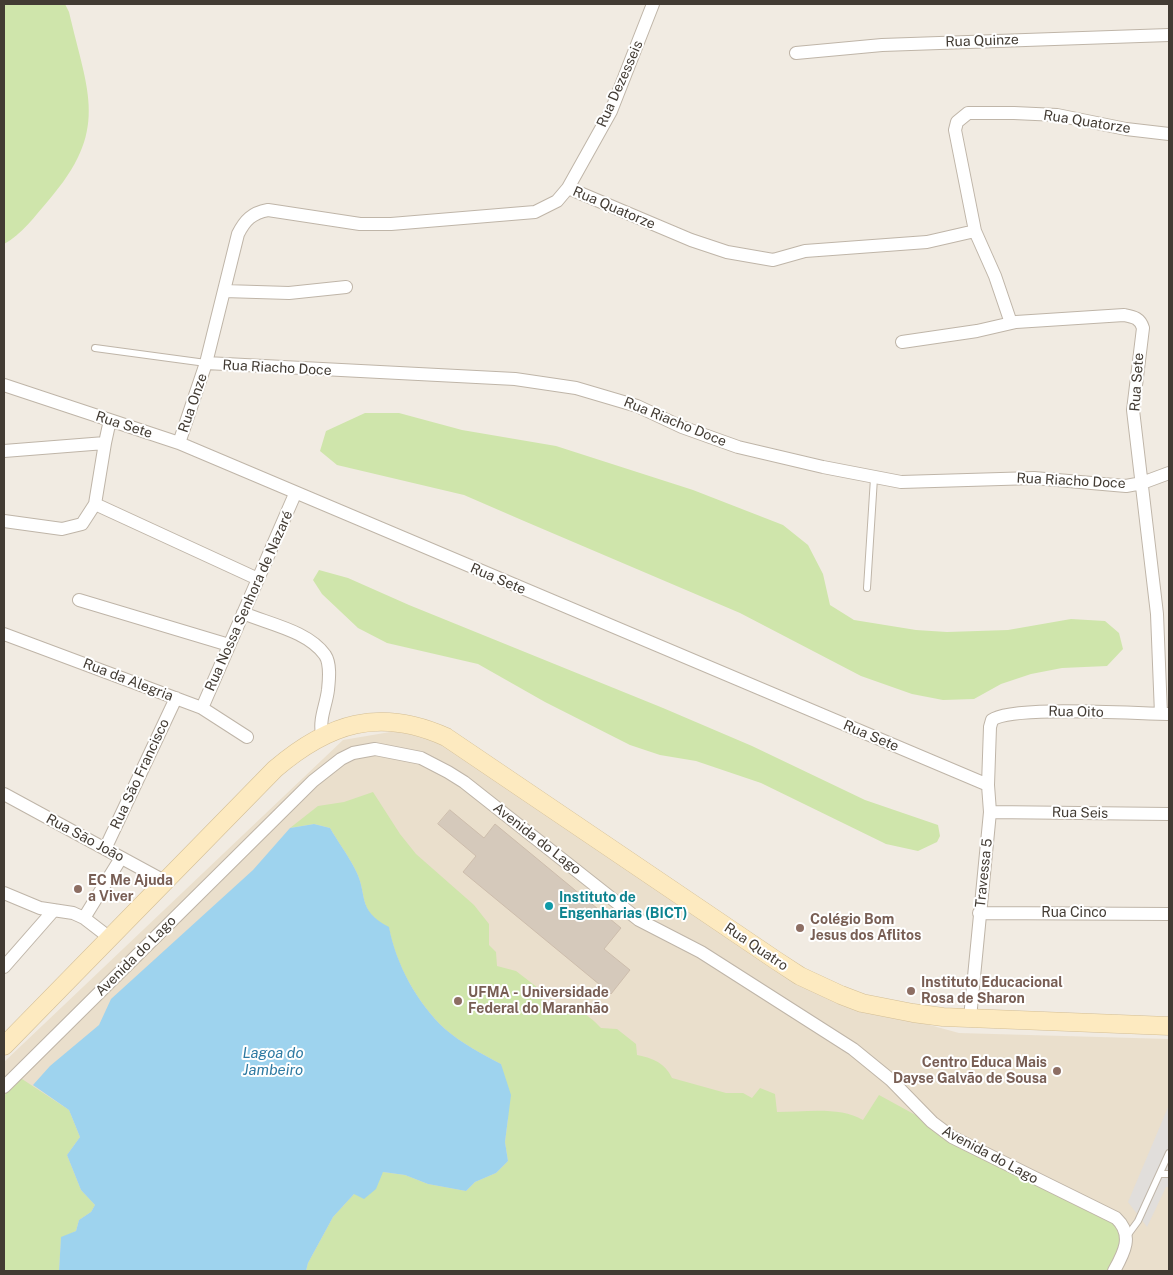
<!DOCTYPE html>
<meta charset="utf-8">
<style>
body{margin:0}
#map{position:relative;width:1173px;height:1275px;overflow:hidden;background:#f1ebe2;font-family:"Public Sans",sans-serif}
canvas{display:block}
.frame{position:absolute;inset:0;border:5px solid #423b33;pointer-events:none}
</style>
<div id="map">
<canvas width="1173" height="1275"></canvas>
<div class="frame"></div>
</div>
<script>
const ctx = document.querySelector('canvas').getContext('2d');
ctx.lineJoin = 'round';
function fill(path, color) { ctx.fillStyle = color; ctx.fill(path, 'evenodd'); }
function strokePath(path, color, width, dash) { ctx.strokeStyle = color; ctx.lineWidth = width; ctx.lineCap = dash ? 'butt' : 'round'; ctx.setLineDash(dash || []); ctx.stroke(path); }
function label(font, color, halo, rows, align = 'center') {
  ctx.font = font + ' "Public Sans",sans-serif'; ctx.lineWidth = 4; ctx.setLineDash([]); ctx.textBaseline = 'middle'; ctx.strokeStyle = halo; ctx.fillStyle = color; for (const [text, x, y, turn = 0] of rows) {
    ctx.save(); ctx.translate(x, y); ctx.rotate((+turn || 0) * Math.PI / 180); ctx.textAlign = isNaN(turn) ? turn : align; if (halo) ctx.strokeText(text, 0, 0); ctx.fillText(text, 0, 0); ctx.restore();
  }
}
fill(new Path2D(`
 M402 730 458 747 830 994 867 1008 959 1033 1169 1039V1271H4V1062L343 740Z`), '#eadfcc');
fill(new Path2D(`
 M4 4H65L69 12C88 94 110 130 48 201 36 215 21 235 4 244Z
 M365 413H399L462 430 556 446 693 490 783 525 808 545 823 574 830 605 854 620 916 630 947 632 1008 630 1071 619 1105 621 1119 633 1123 649 1107 666 1062 668 1031 674 1001 684 974 699 943 700 912 694 861 676 740 613 524 521 464 495 337 465 320 451 326 431Z
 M319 570 348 578 409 605 663 708 752 746 865 800 938 825 940 836 937 842 918 851 886 844 761 783 696 761 660 755 630 745 545 702 478 664 387 643 358 628 322 594 313 580Z
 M373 792 400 834 416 854 474 905 489 924V945L496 952 497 966 516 971 542 991V1006C570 1005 582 1008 601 1028L617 1029 636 1044 637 1055C653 1058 665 1063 672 1078L726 1093H743L752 1098 760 1088 775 1094 777 1112C804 1112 840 1106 863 1120L879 1095 1111 1222 1119 1229 1120 1244 1107 1271H306L308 1263 333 1217 354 1194 383 1172 405 1175 428 1184 466 1191 475 1182 496 1173 508 1161 505 1142 508 1119 501 1064C482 1054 461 1043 445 1029 417 1003 396 964 389 928 355 909 369 895 355 869 348 855 338 842 330 828L314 824 290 828 318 806 344 802Z
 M19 1077 69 1110 80 1137 67 1155 81 1190 95 1205 91 1212 79 1220 76 1231 61 1238 59 1271H4V1096Z`), '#cfe5ab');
fill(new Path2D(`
 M1169 1105V1187H1166L1147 1227 1128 1202Z`), '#e1dedb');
fill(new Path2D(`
 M314 824 330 828C338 842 348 855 355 869 369 895 355 909 389 927 396 964 417 1003 445 1029 461 1043 482 1054 501 1064L511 1095 505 1142 508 1161 496 1173 475 1182 466 1191 428 1184 405 1175 383 1172 376 1189 364 1199 354 1194 333 1217 308 1263 306 1271H59L61 1237 76 1231 79 1220 91 1212 95 1205 81 1190 67 1155 80 1137 69 1110 33 1085 50 1066 99 1025 111 999 253 870 290 828Z`), '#9ed3ee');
const building = new Path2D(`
 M450 810 484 838 495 824 621 928 604 949 630 970 611 994 463 872 476 856 438 824Z`);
fill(building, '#d5c9bb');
strokePath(building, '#cdbdac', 1);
const service = new Path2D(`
 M95 348 206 363
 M867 588 874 478
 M1161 1174H1169
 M1127 1236 1138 1221 1169 1153`);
const minor = new Path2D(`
 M796 53 882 45 1169 35
 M568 188 691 240 727 252 773 260 805 251 927 242 975 231
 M224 291 289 293 346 287
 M1011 323 995 276 975 231 955 130 957 122 968 113H1014L1057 115 1126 129 1169 134
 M902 342 977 331 1016 322 1124 315C1134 317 1140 318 1143 328L1133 410 1157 614 1161 714
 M206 363 515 379 576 388 637 406 682 427 738 447 823 467 901 482 1034 478 1126 486 1142 483 1169 473
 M4 385 179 443 988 785
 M179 443 206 363 238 234C245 220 252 213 268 210L360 224H391L535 212 557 201 568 188 611 111 653 4
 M4 451 105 443 110 420
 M95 504 258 579
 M4 521 62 529 82 524 95 504 105 443
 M79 600 229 645
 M243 613C269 624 308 631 325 655 331 664 329 680 328 690 326 706 319 718 322 735
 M4 634 202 708 247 737
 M202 708 295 494
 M4 794 166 882
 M990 812 1169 814
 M105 849 176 698
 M4 893 40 908 73 913 84 918 110 938
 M979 913 1169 914
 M84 918 121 858
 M4 967 54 910
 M970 1018 990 812 988 785 990 727 992 720C1011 705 1138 714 1169 714
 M4 1087 313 781 341 759 353 753 375 749 421 758 448 772 464 782 639 920 701 952 853 1049 891 1080 932 1122 952 1137 1116 1218C1134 1235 1124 1253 1114 1271`);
const secondary = new Path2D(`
 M4 1046 275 769C329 723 379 707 446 737L777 961 800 976 841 995 862 1003 913 1013 943 1017 1169 1026`);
strokePath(service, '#bfb5a8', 8);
strokePath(minor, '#bfb5a8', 14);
strokePath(secondary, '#d3be95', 19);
strokePath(service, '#fff', 6);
strokePath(minor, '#fff', 12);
strokePath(secondary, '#fdeac0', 18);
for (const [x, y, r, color] of [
 [78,889,5,"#8d6e63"],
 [549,906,5,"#0f9aa8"],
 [800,928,5,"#8d6e63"],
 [911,991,5,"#8d6e63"],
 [458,1001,5,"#8d6e63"],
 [1057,1071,5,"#8d6e63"]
]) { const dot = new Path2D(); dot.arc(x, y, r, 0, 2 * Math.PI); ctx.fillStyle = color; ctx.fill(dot); strokePath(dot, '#fff', 2); }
label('14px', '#423b33', '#fff', [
 ["Rua Quinze",982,41,-2],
 ["Rua Dezesseis",620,84,-66],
 ["Rua Quatorze",1087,122,9],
 ["Rua Quatorze",614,208,23],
 ["Rua Riacho Doce",277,368,3],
 ["Rua Sete",1137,382,-86],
 ["Rua Onze",193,403,-71],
 ["Rua Riacho Doce",675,422,22],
 ["Rua Sete",124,425,18],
 ["Rua Riacho Doce",1071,481,3],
 ["Rua Sete",498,579,23],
 ["Rua Nossa Senhora de Nazaré",249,601,-66],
 ["Rua da Alegria",128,680,21],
 ["Rua Oito",1076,712,1],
 ["Rua Sete",871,736,23],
 ["Rua São Francisco",140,774,-65],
 ["Rua Seis",1080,813,1],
 ["Rua São João",85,838,28],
 ["Avenida do Lago",537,839,38],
 ["Travessa 5",984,873,-84],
 ["Rua Cinco",1074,913],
 ["Rua Quatro",756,947,34],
 ["Avenida do Lago",136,956,-45],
 ["Avenida do Lago",990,1155,28]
]);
label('bold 14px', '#785e54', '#fff', [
 ["EC Me Ajuda",88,881],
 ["a Viver",88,897],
 ["Colégio Bom",810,920],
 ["Jesus dos Aflitos",810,936],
 ["Instituto Educacional",921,983],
 ["Rosa de Sharon",921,999],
 ["UFMA - Universidade",468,993],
 ["Federal do Maranhão",468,1009],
 ["Centro Educa Mais",1047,1063,"right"],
 ["Dayse Galvão de Sousa",1047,1079,"right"]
], 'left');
label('bold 14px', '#0d838f', '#fff', [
 ["Instituto de",559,898],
 ["Engenharias (BICT)",559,914]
], 'left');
label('italic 15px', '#2e7aa2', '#fff', [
 ["Lagoa do",273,1053],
 ["Jambeiro",273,1070]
]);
</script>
